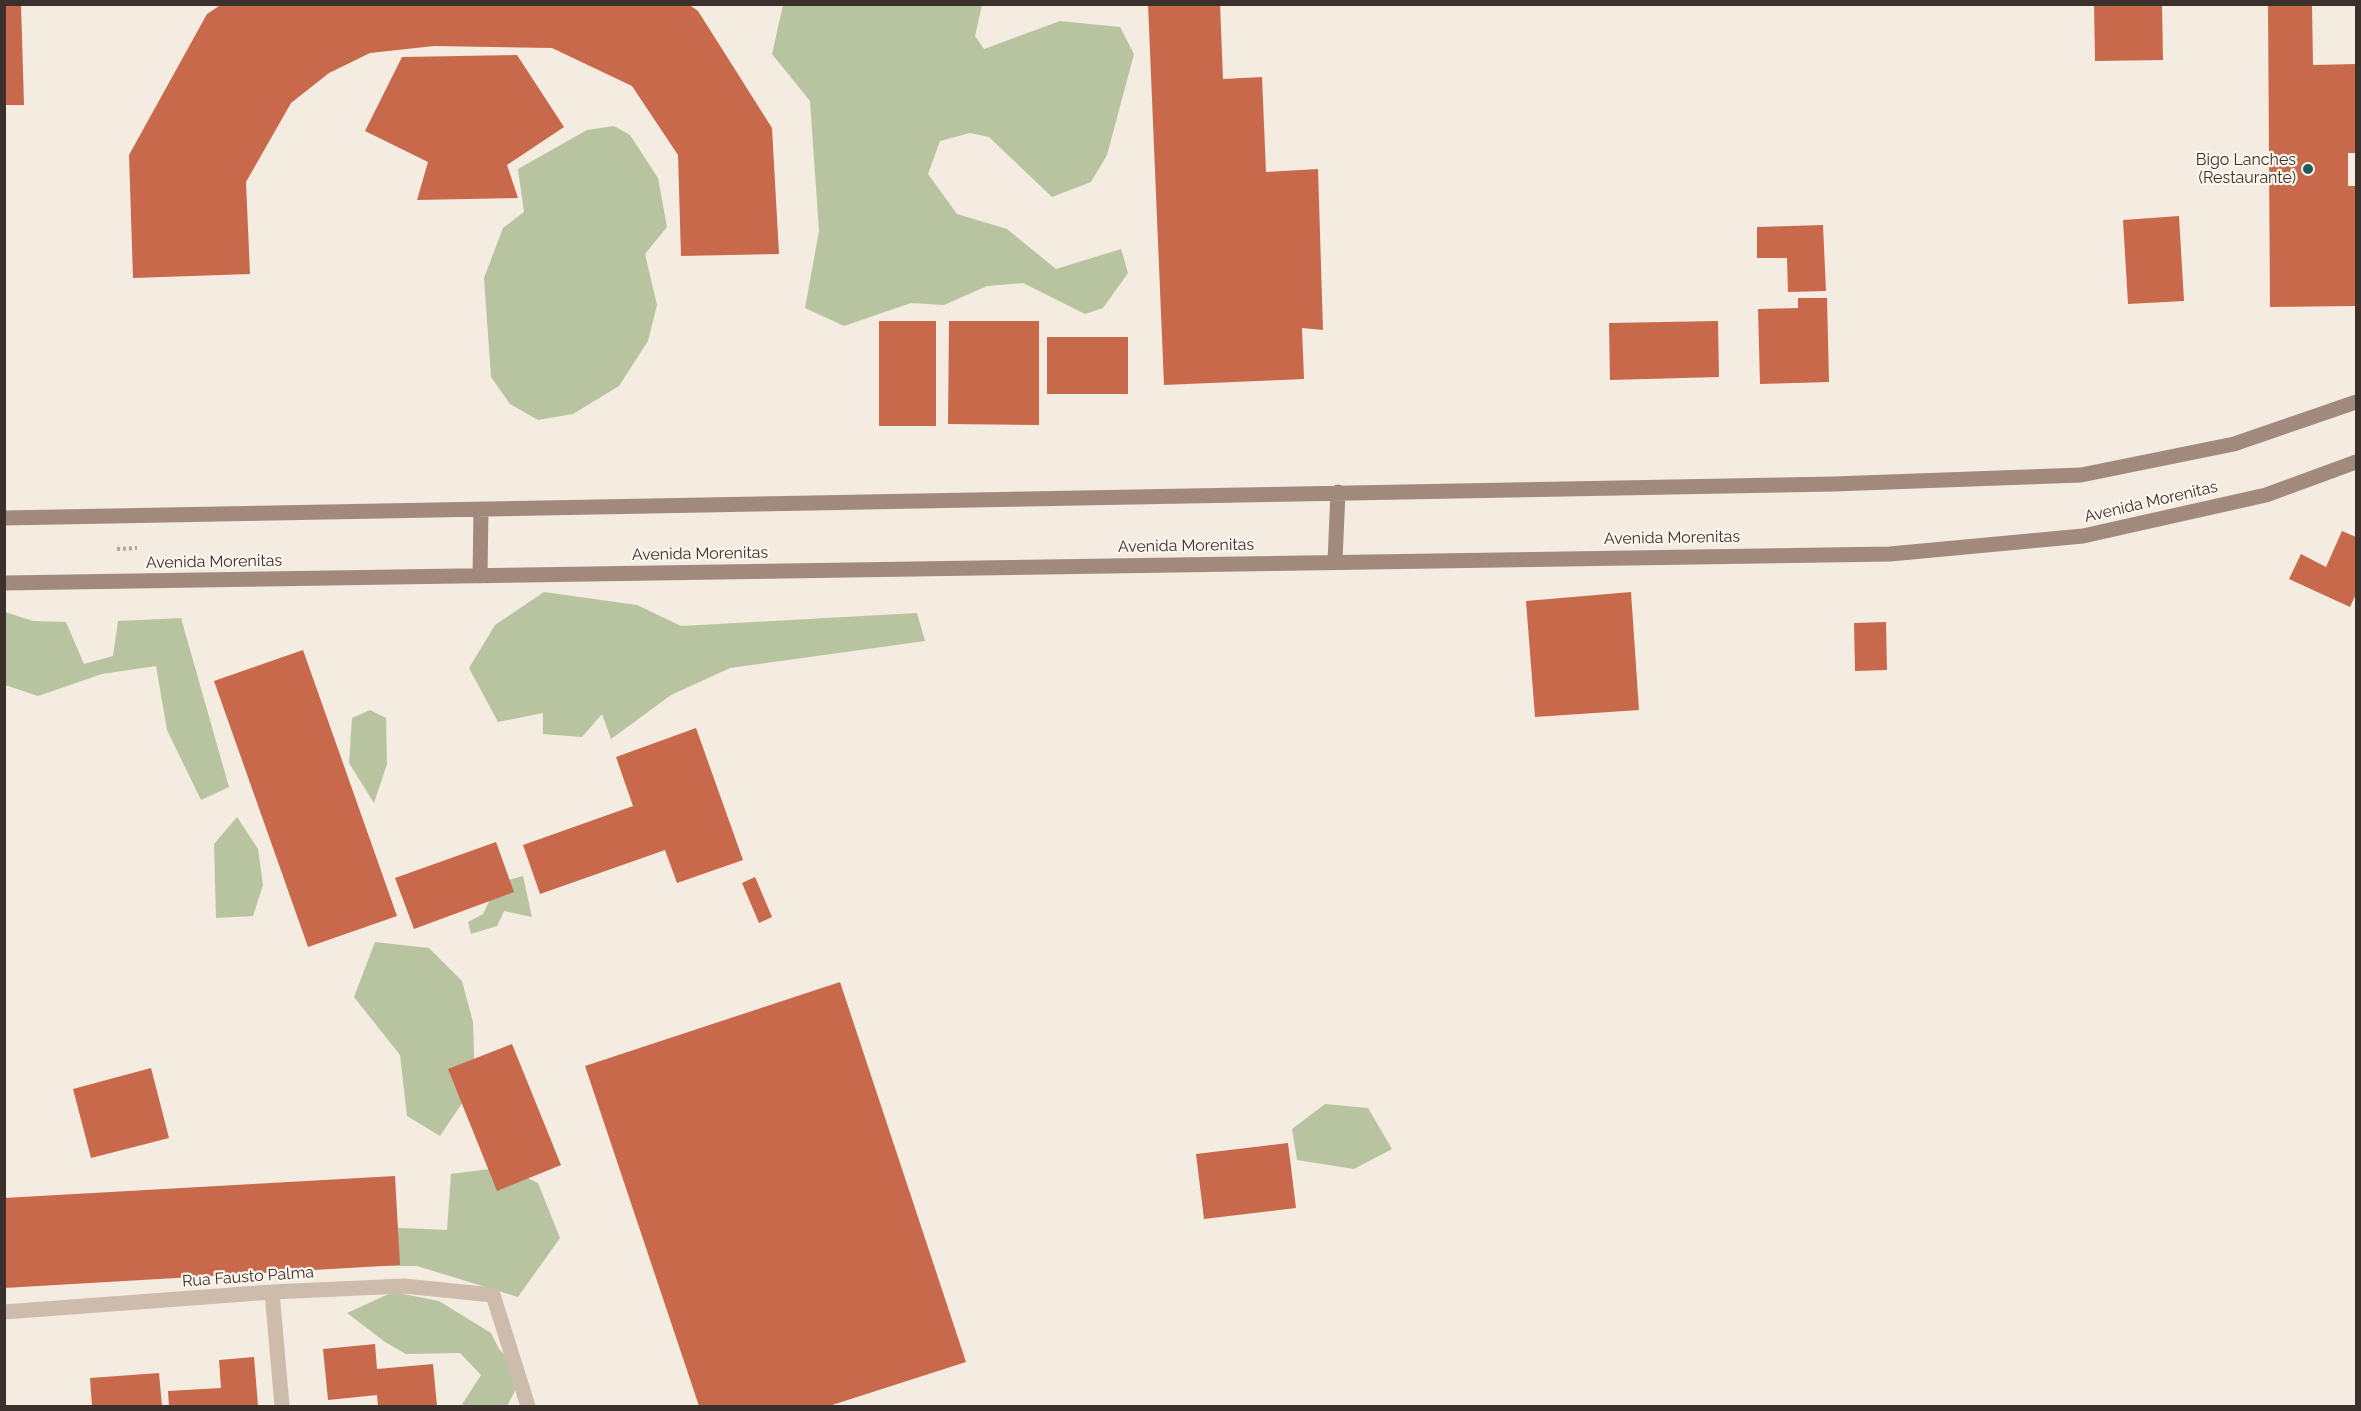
<!DOCTYPE html>
<style>
body{margin:0}
#map{position:relative;width:2361px;height:1411px;overflow:hidden;background:#f4ebe1;font-family:Raleway,sans-serif}
canvas{display:block}
.frame{position:absolute;inset:0;border:6px solid #3b302b;pointer-events:none}
</style>
<div id="map">
<canvas width="2361" height="1411"></canvas>
<div class="frame"></div>
</div>
<script>
const ctx = document.querySelector('canvas').getContext('2d');
ctx.lineJoin = 'round';
function fill(path, color) { ctx.fillStyle = color; ctx.fill(path, 'evenodd'); }
function strokePath(path, color, width, dash) { ctx.strokeStyle = color; ctx.lineWidth = width; ctx.lineCap = dash ? 'butt' : 'round'; ctx.setLineDash(dash || []); ctx.stroke(path); }
function label(font, color, halo, rows, align = 'center') {
  ctx.font = font + ' Raleway,sans-serif'; ctx.lineWidth = 4.5; ctx.setLineDash([]); ctx.textBaseline = 'middle'; ctx.strokeStyle = halo; ctx.fillStyle = color; for (const [text, x, y, turn = 0] of rows) {
    ctx.save(); ctx.translate(x, y); ctx.rotate((+turn || 0) * Math.PI / 180); ctx.textAlign = isNaN(turn) ? turn : align; if (halo) ctx.strokeText(text, 0, 0); ctx.fillText(text, 0, 0); ctx.restore();
  }
}
fill(new Path2D(`
 M783 5H982L975 36 984 49 1060 21 1120 27 1134 54 1107 155 1091 182 1052 197 989 137 970 133 940 141 928 174 957 214 1007 229 1056 269 1121 249 1128 273 1103 308 1085 314 1023 283 987 286 944 305 911 303 844 326 805 308 819 231 810 101 772 54Z
 M614 126 630 135 658 178 667 227 645 254 657 305 648 341 619 386 573 414 538 420 510 404 491 377 484 278 503 228 524 212 518 169 587 130Z
 M544 592 637 605 681 626 917 613 925 641 730 668 671 695 611 739 602 714 582 737 543 734V713L498 722 469 668 495 625Z
 M5 612 33 621 66 622 84 664 113 656 118 621 181 618 229 787 201 800 167 730 156 666 102 674 38 696 5 685Z
 M370 710 386 718 387 764 374 803 349 763 352 718Z
 M237 817 258 849 263 885 253 916 216 918 214 844Z
 M523 876 532 917 504 911 497 926 471 934 468 922 483 914 498 883Z
 M375 942 429 948 462 981 473 1022 475 1084 440 1136 407 1116 400 1055 354 997Z
 M1325 1104 1368 1108 1392 1149 1354 1169 1297 1160 1292 1129Z
 M505 1167 538 1183 560 1238 518 1297 417 1266H329L379 1227 447 1230 451 1174Z
 M393 1292 439 1301 491 1333 499 1349 508 1359 516 1389 507 1406H461L481 1375 460 1353 406 1354 385 1342 347 1313Z`), '#b8c4a0');
fill(new Path2D(`
 M4 4H21L24 105H4Z
 M222 4H688L698 11 772 128 779 254 681 256 678 155 632 86 552 48 434 46 370 53 329 73 291 103 246 182 250 274 133 278 129 155 207 14Z
 M1148 4H1220L1223 79 1262 77 1266 172 1318 169 1323 330 1302 328 1304 379 1164 385Z
 M2094 4H2162L2163 60 2095 61Z
 M2268 4H2312L2313 65 2356 64V153H2348V186H2356V306L2270 307Z
 M517 55 564 127 507 165 518 198 417 200 428 162 365 131 402 57Z
 M2179 216 2184 301 2128 304 2123 220Z
 M1823 225 1826 291 1788 292 1787 258H1757V227Z
 M1798 298H1827L1829 382 1760 384 1758 309 1798 308Z
 M879 321H936V426H879Z
 M949 321H1039V425L948 424Z
 M1718 321 1719 377 1610 380 1609 323Z
 M1047 337H1128V394H1047Z
 M2342 531 2356 537V594L2350 607 2289 579 2301 554 2326 567Z
 M1631 592 1639 710 1535 717 1526 601Z
 M1886 622 1887 670 1855 671 1854 623Z
 M303 650 397 916 308 947 214 681Z
 M696 728 743 860 677 883 665 850 540 894 523 845 633 806 616 757Z
 M496 842 514 892 414 929 395 878Z
 M755 877 772 917 759 923 742 883Z
 M840 982 966 1362 829 1406H699L585 1066Z
 M512 1044 561 1165 497 1191 448 1069Z
 M151 1068 169 1138 91 1158 73 1089Z
 M1288 1143 1296 1208 1204 1219 1196 1154Z
 M395 1176 400 1265 4 1288V1198Z
 M375 1344 377 1369 433 1364 437 1406H378L377 1395 328 1400 323 1349Z
 M254 1357 258 1406H169L168 1391 221 1388 219 1360Z
 M159 1373 162 1406H92L90 1378Z`), '#c8694b');
strokePath(new Path2D(`
 M117 549 137 548`), '#b9a596', 4, [3, 3]);
strokePath(new Path2D(`
 M272 1292 282 1406
 M4 1312 272 1292 404 1286 493 1295 528 1406`), '#cdbbac', 15);
strokePath(new Path2D(`
 M4 518 1834 484 2081 475 2234 444 2356 402
 M1335 561 1338 492
 M480 576 481 509
 M4 583 1890 554 2083 536 2266 495 2356 462`), '#a18a7d', 15);
for (const [x, y, r, color] of [
 [2308,169,6,"#1f5a5e"]
]) { const dot = new Path2D(); dot.arc(x, y, r, 0, 2 * Math.PI); ctx.fillStyle = color; ctx.fill(dot); strokePath(dot, '#fbf5ee', 2); }
label('16px', '#3b302b', '#fbf5ee', [
 ["Bigo Lanches",2296,160],
 ["(Restaurante)",2296,178]
], 'right');
label('16px', '#3b302b', '#fbf5ee', [
 ["Avenida Morenitas",2151,502,-13],
 ["Avenida Morenitas",1672,538,-1],
 ["Avenida Morenitas",1186,546,-1],
 ["Avenida Morenitas",700,554,-1],
 ["Avenida Morenitas",214,562,-1],
 ["Rua Fausto Palma",248,1277,-4]
]);
</script>
